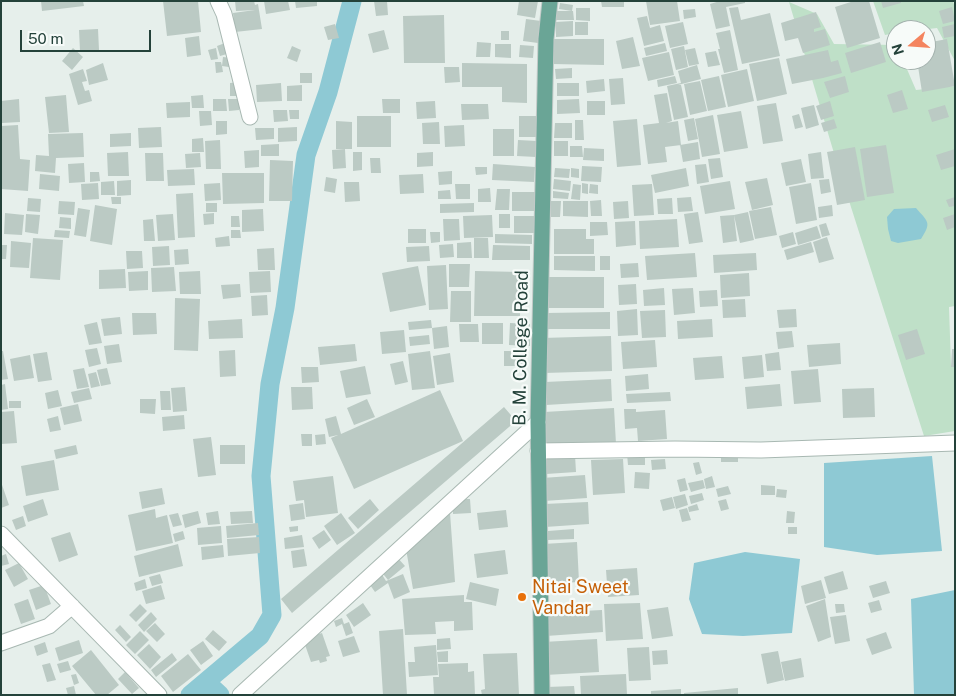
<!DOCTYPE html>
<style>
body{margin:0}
#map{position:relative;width:956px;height:696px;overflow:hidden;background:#e6efeb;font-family:"Public Sans",sans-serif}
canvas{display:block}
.frame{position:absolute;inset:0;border:2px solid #24423a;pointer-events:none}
.north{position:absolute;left:886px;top:20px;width:50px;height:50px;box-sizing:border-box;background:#f7fbf9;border:1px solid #a3b1ad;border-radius:50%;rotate:252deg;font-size:14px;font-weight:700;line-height:20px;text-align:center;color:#24423a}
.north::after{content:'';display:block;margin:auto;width:18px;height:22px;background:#f4845f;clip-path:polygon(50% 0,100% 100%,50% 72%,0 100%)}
.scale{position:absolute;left:20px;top:30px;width:131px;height:22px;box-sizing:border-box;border:2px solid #24423a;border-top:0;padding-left:6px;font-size:15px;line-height:18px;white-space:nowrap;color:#24423a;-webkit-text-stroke:4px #f7fbf9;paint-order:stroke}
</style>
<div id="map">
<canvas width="956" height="696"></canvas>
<div class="frame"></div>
<div class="north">N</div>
<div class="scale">50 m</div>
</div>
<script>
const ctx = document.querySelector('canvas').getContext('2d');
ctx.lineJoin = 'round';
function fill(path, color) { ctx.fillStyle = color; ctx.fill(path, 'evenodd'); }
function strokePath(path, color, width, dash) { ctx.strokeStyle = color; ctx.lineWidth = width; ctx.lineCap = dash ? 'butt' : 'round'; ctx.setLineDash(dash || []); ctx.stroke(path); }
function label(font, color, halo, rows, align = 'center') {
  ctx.font = font + ' "Public Sans",sans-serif'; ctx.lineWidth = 4.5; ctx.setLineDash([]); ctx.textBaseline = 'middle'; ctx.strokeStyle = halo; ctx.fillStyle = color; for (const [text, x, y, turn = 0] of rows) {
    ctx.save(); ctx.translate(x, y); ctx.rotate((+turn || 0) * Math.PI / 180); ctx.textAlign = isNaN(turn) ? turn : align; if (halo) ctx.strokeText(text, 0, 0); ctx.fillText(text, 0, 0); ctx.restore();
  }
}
fill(new Path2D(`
 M873 1H953L955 8V61L937 28 920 30H896V33L885 35Z
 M789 2 817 14 834 44 896 45V60H903L916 90 955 86V306L949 307 951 366 955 367V431L924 436 836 160Z`), '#bfe0c8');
fill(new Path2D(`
 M916 208C928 222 932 222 921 239L898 243 891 241 888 229 887 217 894 209Z
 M932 456 942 551 877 555 824 547V463Z
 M745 552 800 559 792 633 743 636 702 634 689 599 694 563Z
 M955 590V695H914L911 599Z`), '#8ec9d4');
strokePath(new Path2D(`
 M206 682 220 695
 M190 695 260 636 272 615 261 476 270 384 285 308 306 155 328 92 352 1`), '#8ec9d4', 19);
fill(new Path2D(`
 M41 1H83L84 6 42 11Z
 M163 1H198L201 32 167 36Z
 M235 1H254L255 5 258 4 262 29 235 32 233 13 255 10 236 11Z
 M264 1H288L290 10 266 14Z
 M295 1H317V6L296 8Z
 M374 1H387L388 15 376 16Z
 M519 1H538L535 18 517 15Z
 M601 1H624V7H602Z
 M646 1H677L680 21 650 25Z
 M720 1H745V3L726 7 730 26 716 29 710 4Z
 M854 1H869L880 38 847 48 835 7Z
 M881 1H901V3L883 8Z
 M560 3 573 5 572 11 559 9Z
 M738 7 741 20 770 13 780 56 742 64 729 8Z
 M952 7 955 21 943 24 939 11Z
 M576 8H590V21L576 20Z
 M695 9 696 17 684 19 683 10Z
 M556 11H573L574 20H556Z
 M816 12 821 27 814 29V32L825 29 830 45 803 53 798 38 785 41 781 23Z
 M444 15 445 63H404L403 16Z
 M647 16 650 28 660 25 664 41 644 46 637 18Z
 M526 19 541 21 538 43 523 41Z
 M573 21V36L556 37V22Z
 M575 22H588V35H575Z
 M683 22 688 44 670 48 665 26Z
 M335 24 339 38 328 40 324 27Z
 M955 24V36L944 38 942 27Z
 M98 29 99 50 80 51 79 30Z
 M384 30 389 49 373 53 368 34Z
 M730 30 738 70 724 73 718 49H720L716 33Z
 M501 31H509V40H501Z
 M199 36 201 55 187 57 185 38Z
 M633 37 640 66 622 69 616 41Z
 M553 39H604V65L552 64Z
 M947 39 955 86 922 92 917 60H926V43Z
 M477 42 491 43 490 57H476Z
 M880 42 886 62 851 73 845 53Z
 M225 43 227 54 220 56 217 46Z
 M665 43 667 51 646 56 644 48Z
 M495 44H511V58L495 57Z
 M520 45 534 46 533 58 519 57Z
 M292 46 301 50 297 62 287 58Z
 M684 46 688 67 676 70 671 49Z
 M73 48 83 57 72 70 62 61Z
 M216 48 218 59 211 60 208 50Z
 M695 48 699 64 689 66 685 50Z
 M828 50 831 62 838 60 842 73 823 78 792 84 786 59Z
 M716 51 720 65 708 67 705 53Z
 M669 52 674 75 648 81 642 58Z
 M223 57 231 58 229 67 222 66 223 72 216 73 215 62H221L222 66Z
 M779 58 787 94 757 101 749 64Z
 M103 63 108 80 89 85 86 70Z
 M462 63 527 64V103L502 102V87H462Z
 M697 65 701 79 678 85H681L688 117 674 120 667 86 681 83 678 71Z
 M444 67H459L460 82 445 83Z
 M572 68V78L556 79 555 69Z
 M83 69 87 81 82 82 85 91 89 90 92 101 78 105 69 74Z
 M747 69 754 101 728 107 721 75Z
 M300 73H312V83H300Z
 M675 76 677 83 658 87 657 80Z
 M719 76 726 107 708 111 701 80Z
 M845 76 849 92 830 98 824 82Z
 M623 78 625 104 611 105 609 79Z
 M604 79 605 91 587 93 586 81Z
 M700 81 707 111 690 115 684 84Z
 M241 82 242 96H230V83Z
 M281 83 282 101 257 102 256 85Z
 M557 83H579V96H557Z
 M302 85V101H287V86Z
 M902 90 908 109 893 113 887 95Z
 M667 93 672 121 666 123 678 121 681 145 665 147 667 162 648 164 643 125 659 123 654 95Z
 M66 95 69 132 49 133 45 97Z
 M203 95 204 108H192L191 96Z
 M19 99 20 122 2 123 1 101Z
 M213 99H226L227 111H213Z
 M228 99H239V110L229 111Z
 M382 99H400V113H383Z
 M579 99 580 113 557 114V100Z
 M435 101 436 118 417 119 416 102Z
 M587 101H605V115H587Z
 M830 101 834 116 821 120 816 106Z
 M190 102V117L167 118 166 103Z
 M776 103 783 141 763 144 757 106Z
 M461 104H488L489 119 462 120Z
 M814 105 819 125 806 129 801 108Z
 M945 105 949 117 932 122 928 110Z
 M273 110H287L288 121 274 122Z
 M289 110H299V119H290Z
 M199 111H211L212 125 200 126Z
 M741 111 748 148 724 152 717 115Z
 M799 114 803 127 795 129 792 116Z
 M713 115 720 154 702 157 695 119Z
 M357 116H391V147H357Z
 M519 116H536V137H519Z
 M694 118 698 139 688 141 684 120Z
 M637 119 641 165 617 167 613 121Z
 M834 119 837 128 824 132 821 123Z
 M575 120H583L584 140H575Z
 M216 121H227V134L216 135Z
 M336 121 352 122V149H336Z
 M439 122 440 144H423L422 123Z
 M555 123H572V138H554Z
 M18 125 20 159 30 160 28 191 1 189V126Z
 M464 125 465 146 445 147 444 126Z
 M161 127 162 147 139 148 138 128Z
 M297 127V141L278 142V128Z
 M255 128H274V139L256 140Z
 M493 129H514V156H493Z
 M83 133 84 157 56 158 55 173 35 171 36 155 49 156 48 134Z
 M131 133V146L110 147V134Z
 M203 138 204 152H192V139Z
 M220 140 221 169H206L205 141Z
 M518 140 537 141 536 157 517 156Z
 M554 141H568V156H554Z
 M698 142 700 159 683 162 680 145Z
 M279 144V156H261V145Z
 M886 145 894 193 867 197 860 149Z
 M570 146H582L583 157H570Z
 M855 147 865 200 837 205 827 152Z
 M584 148 604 149V161L583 160Z
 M345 149 346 168 333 169 332 150Z
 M955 149V166L941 170 936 155Z
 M259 150V167L245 168 244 151Z
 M128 152 129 176H108L107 153Z
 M353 152H362V170L353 171Z
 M433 152V166L417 167V153Z
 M821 152 824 178 811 179 808 154Z
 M145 153H163L164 181H146Z
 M200 153 201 167 186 168 185 154Z
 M370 158H380L381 173H371Z
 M720 158 723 177 711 179 708 159Z
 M801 159 806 182 786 186 781 163Z
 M270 160 293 161 292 201H269Z
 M84 163 85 182 69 183 68 164Z
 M493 164 535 167 534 182 492 180Z
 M706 164 709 182 697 184 695 165Z
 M582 166 602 167 601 182 581 181Z
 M475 167H487V174L476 175Z
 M555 168 570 169 569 178 554 177Z
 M571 168 579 169V178L571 177Z
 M686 168 689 186 655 193 651 175Z
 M194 169 195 185 168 186 167 170Z
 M452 171V184L439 185 438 172Z
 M90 172H99L100 181 90 182Z
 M222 173H264V203L223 204Z
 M40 174 60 176 59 191 39 189Z
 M423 174 424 193 400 194 399 175Z
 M326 177 337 179 335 193 324 191Z
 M767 178 773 205 752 210 745 182Z
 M554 179 571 181 570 191 553 189Z
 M829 179 831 192 821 194 819 180Z
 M131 180V195L117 196V181Z
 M114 181 115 195H101V182Z
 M730 181 735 209 705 214 700 186Z
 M344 182H359L360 201 345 202Z
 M98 183 99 199 82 200 81 184Z
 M220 183 221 200 205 201 204 184Z
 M582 183 588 184V194L582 193Z
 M811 183 817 220 796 224 789 187Z
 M455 184H470V199H456Z
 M573 184 581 185 580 200 571 199Z
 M590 184 598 185V194L589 193Z
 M652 184 654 215 634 216 632 185Z
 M490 188 491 202H478V189Z
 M497 189H510L509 210H495Z
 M450 190 451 199H438V191Z
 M553 191 569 193 568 199 553 198Z
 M512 192H535V211H512Z
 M193 193 195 237 178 238 176 194Z
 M111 197H121V204H112Z
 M691 197 693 211 678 212 677 198Z
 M955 197V206L949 207 946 200Z
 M28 198 41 199 40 212 27 211Z
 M672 198 673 214H658L657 199Z
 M601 200 602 216H591L590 201Z
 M59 201 75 202 74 215 58 214Z
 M551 201H561L560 217H551Z
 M563 201H588V217L563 216Z
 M628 201 629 218 614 219 613 202Z
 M206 203H217V212H206Z
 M474 203V212L440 213V204Z
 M95 205 117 209 112 245 90 241Z
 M832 205 833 216 819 218 818 207Z
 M771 207 777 235 755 239 749 211Z
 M78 208 90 210 86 237 74 235Z
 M263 209 264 231 242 232V210Z
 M698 212 703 242 689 244 684 214Z
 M748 212 754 240 740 243 734 215Z
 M5 213 24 215 22 235 4 234Z
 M214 213V224L204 225 203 214Z
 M26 214 40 215 38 234 25 232Z
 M173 214 175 240 158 241 156 215Z
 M499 214H510V228H499Z
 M955 214V227L947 230 943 218Z
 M492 215 493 237 464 238 463 216Z
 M734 215 737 241 723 243 720 216Z
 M231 216H239L240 227H231Z
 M514 216H536V233H514Z
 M60 217 71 218V229L59 228Z
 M153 219 155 241H144L143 220Z
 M443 219H459L460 240 444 241Z
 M677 219 679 247 640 249 639 221Z
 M635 221 636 245 616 247 615 222Z
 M590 222H607L608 235 590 236Z
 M826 223 830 235 822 237 819 225Z
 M817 226 821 238 798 245 795 233Z
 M408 229H426V243H408Z
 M554 229H586V239H594V254H554Z
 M55 230 70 231 69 238 54 237Z
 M231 230H240L241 238H231Z
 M430 232H440V242L431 243Z
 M793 232 796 244 782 248 779 236Z
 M495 234 532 235V244L495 243Z
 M229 236 230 246 216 247 215 238Z
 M827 237 834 259 819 263 813 242Z
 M33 238 63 240 60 280 30 278Z
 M474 238H488L489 258H474Z
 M11 241 31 243 29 268 10 267Z
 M471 242 472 258H457V243Z
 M811 242 814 252 787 260 784 250Z
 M453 244 454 257 440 258 439 245Z
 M1 245H7L6 259H1Z
 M493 245 530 246V260H492Z
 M169 246 170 265 153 266 152 247Z
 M429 246 430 261 407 262 406 247Z
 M274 248 275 270H258L257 249Z
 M188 249 189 264 175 265 174 250Z
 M126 251H142L143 268 127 269Z
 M695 253 697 277 647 280 645 256Z
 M756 253 757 270 714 273 713 255Z
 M554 256H595V271L554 270Z
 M600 256H610V270H600Z
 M638 263 639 277 621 278 620 264Z
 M449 264H470L469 287H449Z
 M446 265 448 309 429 310 427 266Z
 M418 266 426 305 390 312 382 273Z
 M174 267 176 291 152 292 151 268Z
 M125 269 126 288 99 289V270Z
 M148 271V290L129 291 128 272Z
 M200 271 201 294H180L179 272Z
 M270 271 271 292 250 293 249 272Z
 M475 271 521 272 520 316H474Z
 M749 273 750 296 721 298 720 275Z
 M542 277H604V308H543Z
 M240 284 241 297 223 299 221 285Z
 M636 284 637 304 619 305 618 285Z
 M664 288 665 305 644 306 643 290Z
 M693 288 695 313 674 315 672 289Z
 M717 290 718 306 700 307 699 291Z
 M451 291H471V322H450Z
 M267 295 268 315 252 316 251 296Z
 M175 298 200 299 198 351 174 350Z
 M745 299 746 317 723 318 722 300Z
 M637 309 638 335 618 336 617 311Z
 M796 309 797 327 779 328 777 310Z
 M665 310 666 337 642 338 640 311Z
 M610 312V329H546V313Z
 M132 313H156L157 334 133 335Z
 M120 317 122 334 104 336 101 319Z
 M242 319 243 338 209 339 208 321Z
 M712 319 713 337 678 339 677 321Z
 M431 320 432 328 409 330 408 322Z
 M97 322 102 343 89 345 84 325Z
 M482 323H503V344H482Z
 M510 323 530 324V346L509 345Z
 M459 324H478L479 342H460Z
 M447 326 449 347 434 349 432 328Z
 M917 329 925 354 906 360 898 335Z
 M404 330 406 352 382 354 380 332Z
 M792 331 794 347 778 349 776 332Z
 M429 335 430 344 410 346 409 337Z
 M611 336 612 371 544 373 542 338Z
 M655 340 657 367 623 369 621 342Z
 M840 343 841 364 809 367 807 345Z
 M119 344 122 362 107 364 104 346Z
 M355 344 357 361 320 365 318 347Z
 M97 348 101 364 89 367 85 350Z
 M952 349H955V367H951Z
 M235 350 236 376 220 377 219 351Z
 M1 351H3L8 379 1 380Z
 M430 351 435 388 412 390 408 354Z
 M504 351H527L526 366H504Z
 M47 352 52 380 38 382 33 354Z
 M779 352 781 370 767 371 765 354Z
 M450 353 454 382 437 385 433 356Z
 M30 355 34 378 14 381 10 359Z
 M762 355 764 377 744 379 742 357Z
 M722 356 724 378 695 380 693 358Z
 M403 361 408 382 395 385 390 364Z
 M365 366 371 394 346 398 340 371Z
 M301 367H318L319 382 302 383Z
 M84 368 89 387 77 389 73 370Z
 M107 368 111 384 101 386 97 370Z
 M818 369 821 402 794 404 791 371Z
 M96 372 100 386 91 388 88 374Z
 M648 374 649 389 626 391 625 376Z
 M611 379 612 401 546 405 545 382Z
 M5 384 8 409 1 410V385Z
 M780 384 782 406 747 409 745 387Z
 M185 387 187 411 173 412 171 388Z
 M291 387H312L313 409 292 410Z
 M89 388 92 399 74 403 71 392Z
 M874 388 875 417 843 418 842 389Z
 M58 390 62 406 48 409 45 393Z
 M440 390 463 441 354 489 331 438 338 435 329 437 325 419 336 416 341 434Z
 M160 391H170L171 410H161Z
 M670 392 671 401 627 403 626 394Z
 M140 399H156L155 414 140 413Z
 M367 399 375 417 354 425 347 408Z
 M9 401H21V408H9Z
 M78 404 82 421 64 425 60 408Z
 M504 407 516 421 292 613 281 599Z
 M614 408 616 444 546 448 544 412Z
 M624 409H636V412L665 410 667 439 638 441 637 428 625 429Z
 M14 411 17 443 1 444V412Z
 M184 415 185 429 163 431 162 417Z
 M58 416 61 430 50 432 47 419Z
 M301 434H312V446H302Z
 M325 434 326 444 316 445 315 435Z
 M211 437 216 475 198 477 193 439Z
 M76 445 78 454 56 459 54 450Z
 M220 445H245V464H220Z
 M721 453H738V462H721Z
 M627 454H645V465H628Z
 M575 455 576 472 546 474 545 457Z
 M623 459 625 493 593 495 591 460Z
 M665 459 666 469 652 470 651 460Z
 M54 460 59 490 26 496 21 466Z
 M699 462 702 473 696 475 693 463Z
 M635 472 650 473 649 489 634 488Z
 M585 475 587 498 544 501 542 478Z
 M333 476 338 513 306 517 304 500 296 501 293 481Z
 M712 476 715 487 706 489 704 479Z
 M685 478 688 490 680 492 677 480Z
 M703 480 705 488 691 492 688 483Z
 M1 482 9 505 1 508Z
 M761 485 775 486V495H761Z
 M728 486 731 494 718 497 716 489Z
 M162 488 165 504 142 509 139 492Z
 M777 489 787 490 786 498 776 497Z
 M702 493 704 500 691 504 689 496Z
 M685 494 688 505 676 509 673 497Z
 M672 497 675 508 663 511 660 500Z
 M43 499 48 515 28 522 23 506Z
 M370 499 379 510 358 529 348 518Z
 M449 499 455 582 413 589 406 549Z
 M453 499H470L471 513 453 514Z
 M726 499 729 509 721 511 718 501Z
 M588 502 589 524 545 527 544 504Z
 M303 503 305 519 291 521 289 505Z
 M697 504 699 510 689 512 688 507Z
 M687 508 691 520 682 522 679 510Z
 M155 509 156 518 167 515 173 543 136 551 128 515Z
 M506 510 508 527 479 530 477 513Z
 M198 511 201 523 185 528 182 515Z
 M218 511 220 524 208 525 206 513Z
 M252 511 253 523 231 524 230 512Z
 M787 511 795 512 794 523H786Z
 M178 513 182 525 173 527 169 515Z
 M341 513 355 533 337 545 324 526Z
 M23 516 26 526 16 530 12 520Z
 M258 523 259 535 227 538 226 526Z
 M221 526 222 543 198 545 197 528Z
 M298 526V531L290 532 289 527Z
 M788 527H797V534H788Z
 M574 529V539L548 540V531Z
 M324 530 331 540 319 549 312 538Z
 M183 531 185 539 175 542 173 534Z
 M70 532 78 555 59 562 51 538Z
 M302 535 304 547 285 549 284 538Z
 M259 537 260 553 228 556 227 539Z
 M577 542 579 582 545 584 543 544Z
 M178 544 183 566 139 577 134 556Z
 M223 545 224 557 202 560 201 547Z
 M304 549 307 566 293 568 291 551Z
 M505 550 508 574 477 578 474 554Z
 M6 554 9 564 1 566V556Z
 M396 556 405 566 388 580 380 570Z
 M19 563 28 579 14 587 5 570Z
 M637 568 639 595 608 597 606 570Z
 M843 571 848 589 829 594 824 577Z
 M381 573 386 581 403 574 410 592 394 599 388 583 375 592 368 582Z
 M160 574 163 583 152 586 149 577Z
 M145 579 147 588 136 591 134 583Z
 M821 580 826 598 805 604 801 586Z
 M886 581 890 593 873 598 869 586Z
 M470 582 499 589 496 606 466 599Z
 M44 585 51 604 36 610 29 590Z
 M161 585 165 599 146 604 142 591Z
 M464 595V602H472L473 630 454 631V621L435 622 436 634 405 635 402 599Z
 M28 599 35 619 21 624 14 604Z
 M825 599 831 637 818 642 806 606Z
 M879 600 882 610 871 613 868 603Z
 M363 603 371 615 354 627 346 615Z
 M640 603 643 639 606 641 604 604Z
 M140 604 147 611 136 622 129 615Z
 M835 604H844L845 612 836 613Z
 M668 607 673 636 652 639 647 610Z
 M602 610 603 632 546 636 544 613Z
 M151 612 157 619 144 632 138 625Z
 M846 615 850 641 835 644 830 617Z
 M342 618 344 624 349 622 353 633 346 636 342 624 336 627 334 621Z
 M155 623 165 634 157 642 146 631Z
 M120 625 131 637 126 642 115 630Z
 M403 629 407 695H383L379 631Z
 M213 630 227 642 219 651 205 639Z
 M140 631 149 640 135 654 126 645Z
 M886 632 892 648 872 655 866 639Z
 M322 633 330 656 326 657 327 661 320 663 319 660 311 662 303 639Z
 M354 636 360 652 343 657 338 641Z
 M450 638 451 649 437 650V639Z
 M597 639 599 672 545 675 543 642Z
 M79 640 83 653 59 661 55 648Z
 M203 641 213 656 201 665 190 650Z
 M45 642 48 652 37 656 34 646Z
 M149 644 161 657 150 669 137 655Z
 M436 645 438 675 409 677 408 662H415L414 647Z
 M649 647 651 680 629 681 627 648Z
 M91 650 119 685 107 695H96L72 666Z
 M667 650 668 664 653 665 652 651Z
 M448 651V662H438L437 652Z
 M778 651 784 680 767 684 761 654Z
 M172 653 177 660 156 677 151 670Z
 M517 653 519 695H482L481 690 485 689 483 654Z
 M188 654 201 670 173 692 161 676Z
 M801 658 804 677 785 681 781 662Z
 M68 661 71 670 60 673 57 664Z
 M50 663 56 680 47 682 42 665Z
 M468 663V672L474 671 475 695H434L433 677H439L438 664Z
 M125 672 139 688 132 694 118 679Z
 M76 674 79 683 74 685 71 675Z
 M626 674 627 695H581L580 676Z
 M74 686 76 695H68L66 688Z
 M574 686 575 695H547V687Z
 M738 688V695H684V693Z
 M681 689V695H651V691Z`), '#bbcac4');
const minor = new Path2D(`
 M218 1 224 14 250 117
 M538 451 675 449 761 450 955 443
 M1 534 159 695
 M1 643 49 626 72 606
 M240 695 538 422`);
const major = new Path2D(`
 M542 695 538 422 546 39 550 1`);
strokePath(minor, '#a8b8b2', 17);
strokePath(major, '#c2cac8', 17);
strokePath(minor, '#fff', 15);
strokePath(major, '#6aa596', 15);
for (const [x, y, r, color] of [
 [522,597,5,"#e8710a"]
]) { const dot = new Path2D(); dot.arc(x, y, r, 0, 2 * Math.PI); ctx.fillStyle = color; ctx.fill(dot); strokePath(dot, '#f7fbf9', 2); }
label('18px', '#24423a', '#f7fbf9', [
 ["B. M. College Road",521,348,-89]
]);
label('18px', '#c56008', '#f7fbf9', [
 ["Nitai Sweet",532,587],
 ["Vandar",532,608]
], 'left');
</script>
